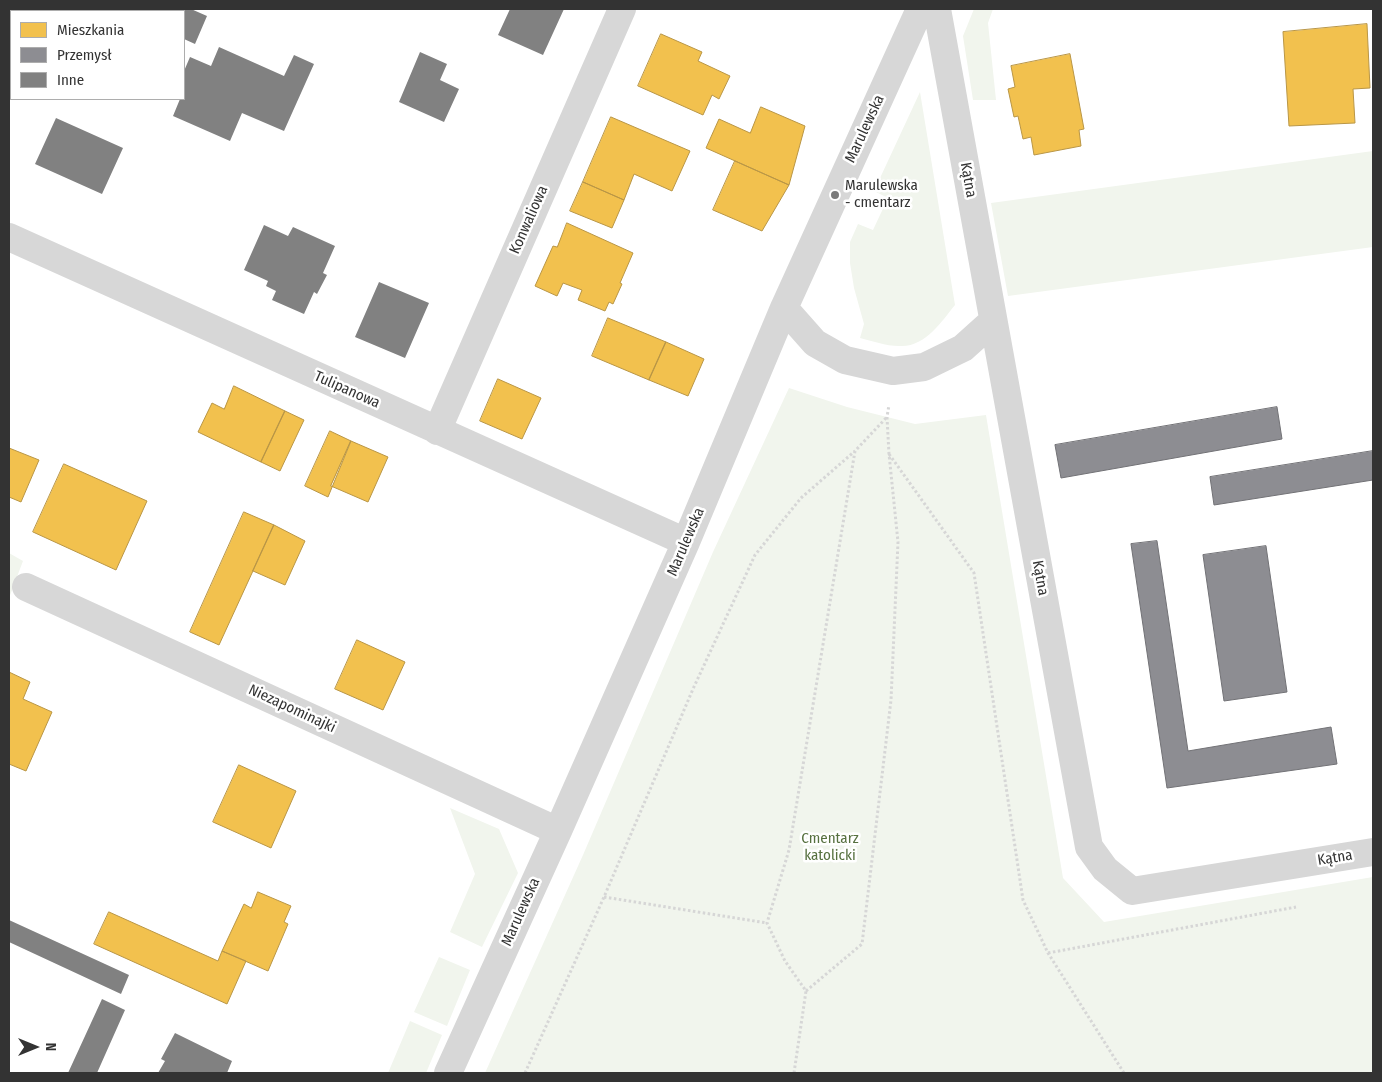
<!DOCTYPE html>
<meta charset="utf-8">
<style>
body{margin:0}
#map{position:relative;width:1382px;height:1082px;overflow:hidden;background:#fff;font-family:"Fira Sans Condensed",sans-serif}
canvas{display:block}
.frame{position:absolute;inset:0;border:10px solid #333;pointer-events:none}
.legend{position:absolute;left:10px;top:10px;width:175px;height:90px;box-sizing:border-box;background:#fff;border:1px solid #adadad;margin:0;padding:6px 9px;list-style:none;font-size:15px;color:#333}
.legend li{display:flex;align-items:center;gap:10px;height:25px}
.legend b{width:25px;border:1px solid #adadad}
.north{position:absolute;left:10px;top:1022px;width:50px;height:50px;-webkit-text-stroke:4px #fff;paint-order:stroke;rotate:90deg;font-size:14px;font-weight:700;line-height:20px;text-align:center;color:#333}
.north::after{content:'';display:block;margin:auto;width:18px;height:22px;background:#333;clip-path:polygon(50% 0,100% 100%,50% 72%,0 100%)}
</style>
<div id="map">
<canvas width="1382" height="1082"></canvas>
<div class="frame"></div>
<ul class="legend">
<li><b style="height:14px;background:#f2c14e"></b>Mieszkania</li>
<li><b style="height:14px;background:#8d8d92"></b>Przemysł</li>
<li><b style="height:14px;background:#818181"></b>Inne</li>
</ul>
<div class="north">N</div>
</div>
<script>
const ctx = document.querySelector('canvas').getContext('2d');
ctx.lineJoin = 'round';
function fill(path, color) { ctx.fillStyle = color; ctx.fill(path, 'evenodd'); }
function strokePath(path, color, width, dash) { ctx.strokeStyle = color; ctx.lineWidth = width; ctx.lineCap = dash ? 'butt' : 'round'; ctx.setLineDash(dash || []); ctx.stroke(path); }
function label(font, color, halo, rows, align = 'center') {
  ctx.font = font + ' "Fira Sans Condensed",sans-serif'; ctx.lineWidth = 5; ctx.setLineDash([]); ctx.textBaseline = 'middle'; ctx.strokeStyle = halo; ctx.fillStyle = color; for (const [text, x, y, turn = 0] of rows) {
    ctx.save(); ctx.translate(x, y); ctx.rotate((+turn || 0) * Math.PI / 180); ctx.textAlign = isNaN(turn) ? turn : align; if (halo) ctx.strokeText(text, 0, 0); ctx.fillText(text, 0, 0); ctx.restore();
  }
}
fill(new Path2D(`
 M974 9H993L988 23 996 100H973L963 36Z
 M920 92 955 305C942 321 926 346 902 346 888 347 873 341 860 338L864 324 854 288 850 263V242L858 224 873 230 888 198 874 191Z
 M1373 151V247L1008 296 991 203Z
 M789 388 847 407 915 424 986 415 1063 878 1104 922 1373 877V1073H485L583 855 713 552Z
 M9 553 23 561 9 598Z
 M450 808 499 829 518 873 482 947 450 932 475 874Z
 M439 957 470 970 447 1026 414 1012Z
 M410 1021 442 1035 426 1073H388Z`), '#f1f5ed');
const homes = new Path2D(`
 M1367 24 1370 88 1353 89 1355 123 1289 126 1283 32Z
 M661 34 702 52 698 61 730 76 719 99 712 95 703 115 638 86Z
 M1070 54 1084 129 1079 130 1081 146 1034 155 1031 137 1023 139 1018 116 1014 117 1008 89 1015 87 1011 66Z
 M761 107 805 126 789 185 706 148 719 119 750 133Z
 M611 117 690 151 672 191 634 174 624 200 583 182Z
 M735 161 789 185 762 231 713 210Z
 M583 182 624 200 612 228 570 211Z
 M567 223 633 253 620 283 622 284 613 304 609 302 605 311 578 300 582 290 563 283 557 296 535 286 553 246 557 247Z
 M608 318 666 342 649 380 592 356Z
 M666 342 704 359 688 396 649 380Z
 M498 379 541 398 522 439 480 421Z
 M234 386 285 411 261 462 198 432 212 403 224 409Z
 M285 411 304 420 280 471 261 462Z
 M330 431 351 441 328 497 305 486Z
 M351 441 388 457 368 502 331 486Z
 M9 448 39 460 21 502 9 497Z
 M64 464 147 501 116 570 33 532Z
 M244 512 274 525 219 645 190 632Z
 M274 525 305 541 285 585 253 571Z
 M357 640 405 662 383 710 335 689Z
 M9 672 30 682 23 699 52 712 26 771 9 764Z
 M239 765 296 791 271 848 213 822Z
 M258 892 291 906 284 922 288 924 268 971 222 951 244 904 251 908Z
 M109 912 218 961 222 951 246 961 227 1004 94 944Z`);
fill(homes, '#f2c14e');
strokePath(homes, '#b99646', 1);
const industry = new Path2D(`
 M1277 407 1282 439 1061 478 1055 445Z
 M1373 451V480L1214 505 1210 477Z
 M1157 541 1188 751 1331 727 1337 764 1167 788 1131 544Z
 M1266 546 1287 692 1224 701 1203 555Z`);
fill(industry, '#8d8d92');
strokePath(industry, '#727276', 1);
fill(new Path2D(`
 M128 9H191L207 16 195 44 184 39V11H127Z
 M510 9H564L543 55 498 35Z
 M219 47 284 76 294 55 314 64 284 131 242 113 230 141 173 116 180 99H184L185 88 184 87V71L190 57 211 66Z
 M420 52 447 64 440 80 459 89 444 122 399 102Z
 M56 118 123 148 102 194 35 164Z
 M264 225 288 236 293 227 335 246 323 273 327 275 317 294 314 292 304 314 272 300 276 291 266 286 268 281 244 270Z
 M379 282 429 303 405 358 355 337Z
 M9 920 129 975 121 994 9 942Z
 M102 999 125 1010 97 1073H68Z
 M175 1033 232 1061 227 1073H158L165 1061 161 1059Z`), '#818181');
strokePath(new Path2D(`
 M889 454 974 573 1023 900 1048 953 1124 1073
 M604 897 767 923
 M1048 953 1296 907
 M806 991 862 944 891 700 898 542 889 454 887 417 889 405
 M525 1073 604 897 693 689 755 555 801 498 855 451
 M794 1073 806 991 785 961 767 923 789 850 855 451 887 417`), '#d6d6d6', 3, [2.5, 2.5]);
strokePath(new Path2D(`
 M937 9 1089 847 1105 869 1132 891 1373 852
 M9 237 686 542
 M784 308 815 343 845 360 893 371 924 367 963 348 993 321
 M437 431 622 9
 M26 587 558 831
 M448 1073 558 831 686 542 784 308 920 9`), '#d7d7d7', 28);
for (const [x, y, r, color] of [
 [835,195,5,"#7a7a7a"]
]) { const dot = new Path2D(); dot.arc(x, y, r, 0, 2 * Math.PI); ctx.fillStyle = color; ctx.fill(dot); strokePath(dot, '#fff', 2); }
label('15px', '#333', '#fff', [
 ["Marulewska",865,129,-65],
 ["Kątna",968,180,80],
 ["Konwaliowa",529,220,-66],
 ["Tulipanowa",347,390,24],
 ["Marulewska",686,542,-67],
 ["Kątna",1040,578,80],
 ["Niezapominajki",292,709,25],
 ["Kątna",1335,858,-9],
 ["Marulewska",521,912,-66]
]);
label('15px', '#333', '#fff', [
 ["Marulewska",845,186],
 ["- cmentarz",845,203]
], 'left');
label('15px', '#56703f', '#fff', [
 ["Cmentarz",830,839],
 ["katolicki",830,856]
]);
</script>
